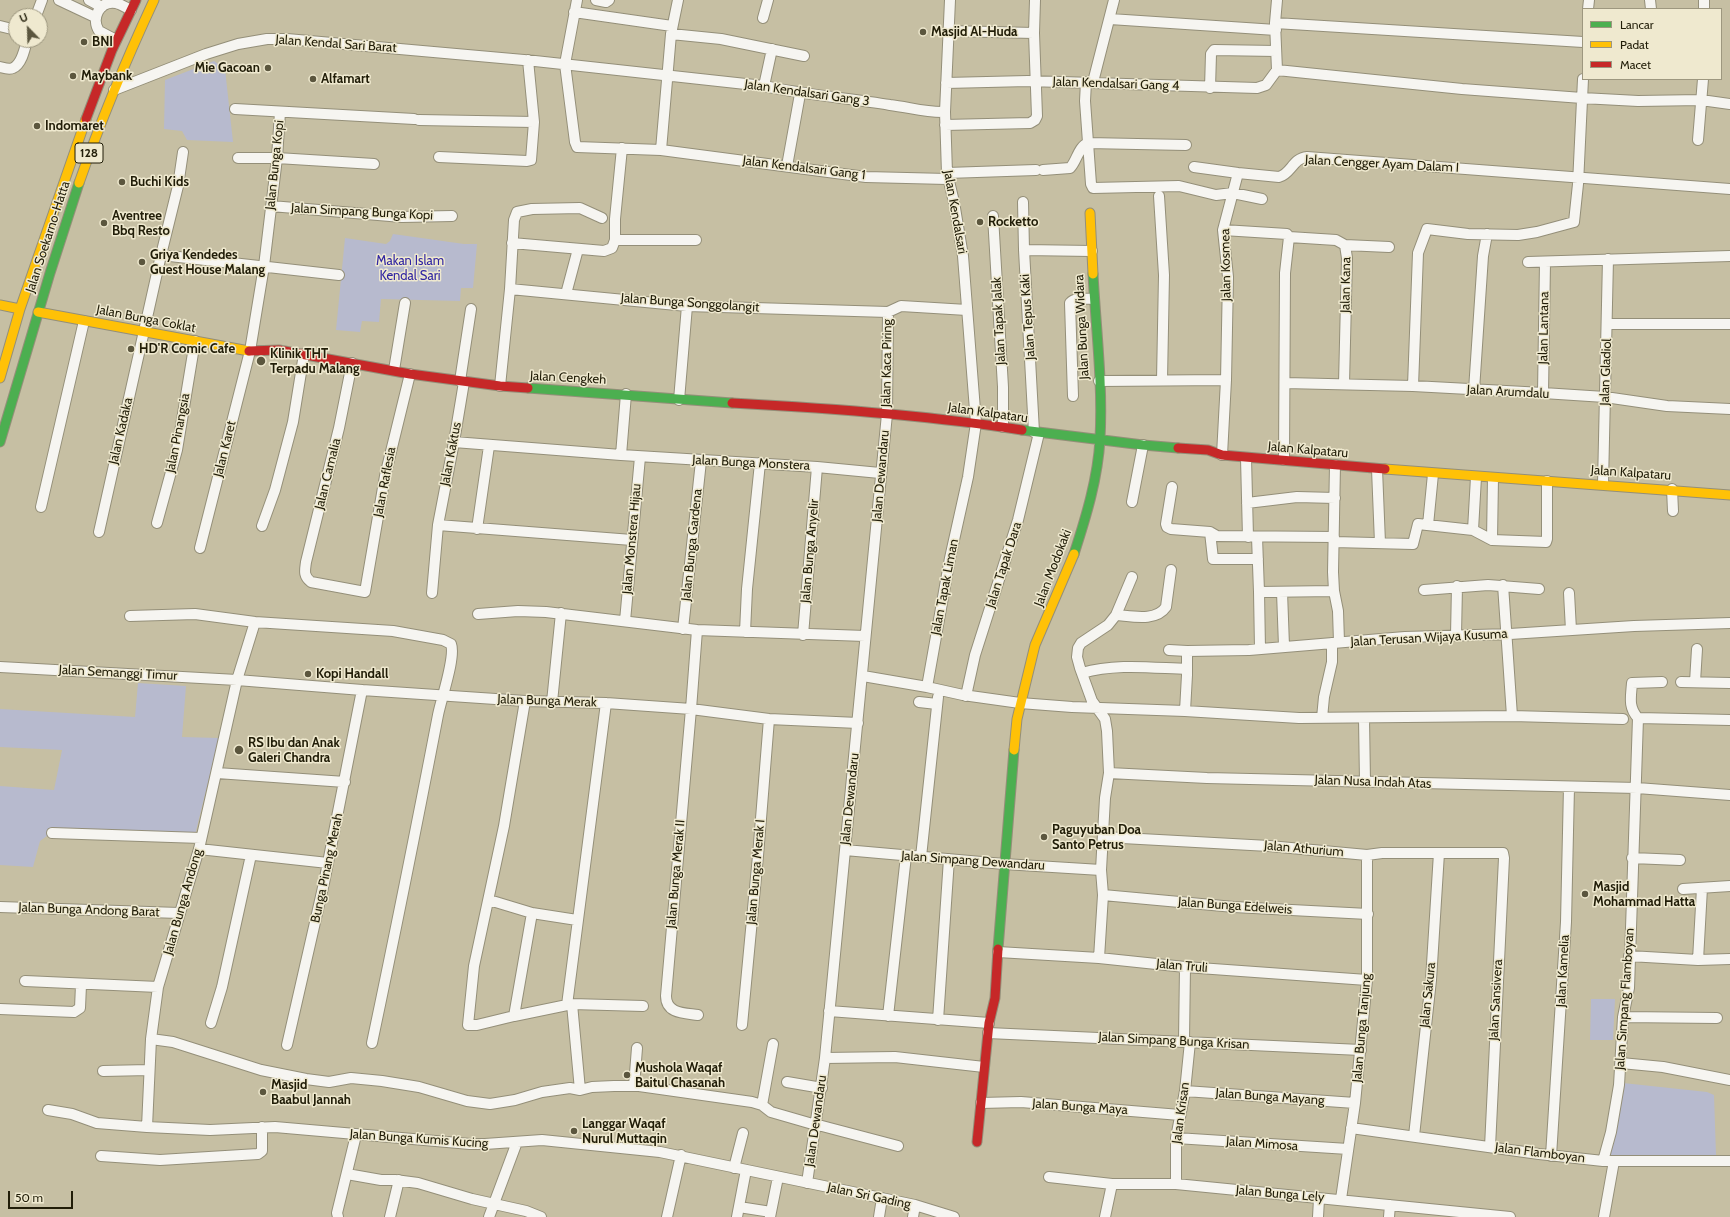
<!DOCTYPE html>
<style>
body{margin:0}
#map{position:relative;width:1730px;height:1217px;overflow:hidden;background:#c6bfa3;font-family:Cabin,sans-serif}
canvas{display:block}
.legend{position:absolute;left:1582px;top:8px;width:140px;height:72px;box-sizing:border-box;background:#efe9cf;border:1px solid #9d977f;margin:0;padding:5px 7px;list-style:none;font-size:12px;color:#211d08}
.legend li{display:flex;align-items:center;gap:8px;height:20px}
.legend b{width:20px;border:1px solid #9d977f}
.north{position:absolute;left:8px;top:8px;width:40px;height:40px;box-sizing:border-box;background:#efe9cf;border:1px solid #9d977f;border-radius:50%;rotate:337deg;font-size:11px;font-weight:700;line-height:16px;text-align:center;color:#211d08}
.north::after{content:'';display:block;margin:auto;width:14px;height:18px;background:#5b563e;clip-path:polygon(50% 0,100% 100%,50% 72%,0 100%)}
.scale{position:absolute;left:8px;top:1191px;width:65px;height:18px;box-sizing:border-box;border:2px solid #211d08;border-top:0;padding-left:5px;font-size:12px;line-height:14px;white-space:nowrap;color:#211d08;-webkit-text-stroke:3px #efe9cf;paint-order:stroke}
</style>
<div id="map">
<canvas width="1730" height="1217"></canvas>
<ul class="legend">
<li><b style="height:5px;background:#4caf50"></b>Lancar</li>
<li><b style="height:5px;background:#ffc107"></b>Padat</li>
<li><b style="height:5px;background:#c62828"></b>Macet</li>
</ul>
<div class="north">U</div>
<div class="scale">50 m</div>
</div>
<script>
const ctx = document.querySelector('canvas').getContext('2d');
ctx.lineJoin = 'round';
function fill(path, color) { ctx.fillStyle = color; ctx.fill(path, 'evenodd'); }
function strokePath(path, color, width, dash) { ctx.strokeStyle = color; ctx.lineWidth = width; ctx.lineCap = dash ? 'butt' : 'round'; ctx.setLineDash(dash || []); ctx.stroke(path); }
function label(font, color, halo, rows, align = 'center') {
  ctx.font = font + ' Cabin,sans-serif'; ctx.lineWidth = 3; ctx.setLineDash([]); ctx.textBaseline = 'middle'; ctx.strokeStyle = halo; ctx.fillStyle = color; for (const [text, x, y, turn = 0] of rows) {
    ctx.save(); ctx.translate(x, y); ctx.rotate((+turn || 0) * Math.PI / 180); ctx.textAlign = isNaN(turn) ? turn : align; if (halo) ctx.strokeText(text, 0, 0); ctx.fillText(text, 0, 0); ctx.restore();
  }
}
fill(new Path2D(`
 M214 61 225 69 233 142 187 140 182 131 164 129 165 80Z
 M393 234 464 244H477L473 288H461L460 301 381 299 379 322 362 321 360 332 336 330 345 238 386 244 390 241Z
 M138 683 186 686 182 737 219 738 193 843 47 836 40 841 33 867 0 865V786L54 790 62 750 0 747V709L135 717Z
 M1591 999H1615L1613 1040H1590Z
 M1623 1083 1707 1092 1714 1095 1716 1155H1608Z`), '#b7bace');
const street = new Path2D(`
 M59 0 95 17
 M89 0 102 7
 M577 0 565 64 575 142 577 147 661 150 866 177 947 179
 M596 0 606 2 609 0
 M1650 0 1651 9
 M1588 9 1589 0
 M1704 9V0
 M574 12 672 26
 M36 16 42 0
 M763 18 768 0
 M1110 19 1276 30
 M1275 23 1583 42
 M0 26 16 30
 M948 31 1034 33
 M671 34 721 39 804 56
 M116 40 99 31C91 19 99 0 116 3 121 4 126 8 131 10
 M0 67C4 68 9 70 13 68 22 64 25 48 27 40
 M1277 70 1462 89 1582 98 1638 101 1701 100 1730 104
 M1277 70 1275 23 1277 0
 M1086 82 1085 101 1091 184 1093 188 1179 186 1216 195 1233 193 1262 199
 M1093 82 1114 0
 M946 83 1028 81 1257 88 1266 85 1277 70
 M764 86 772 49
 M1210 88 1211 54 1214 50 1276 51
 M114 90 206 54 238 44 267 39H287L535 61 764 86C806 95 848 98 890 105 908 107 927 113 945 112
 M235 109 414 119
 M419 120 534 122
 M945 125 1030 123 1035 120 1037 116 1034 33 1035 0
 M1698 140 1703 79
 M661 150 671 34 678 0
 M439 157 527 161 531 160 534 122 528 60
 M238 158H277L374 164
 M787 166 800 94
 M1194 167 1238 173 1279 177C1291 174 1293 158 1307 157L1730 189
 M1043 170 1070 168C1077 161 1078 147 1088 143L1186 145
 M947 173 1036 170
 M1159 196 1164 275 1162 380
 M1023 202 1024 250 1034 432
 M271 206 402 217 452 216
 M993 216 1003 387V427
 M1223 230 1287 234 1289 237
 M1289 237 1336 240 1345 245 1347 258 1344 384
 M615 240H696
 M512 243 604 251 612 248 615 240V219L622 148
 M1345 245 1389 247
 M1024 250 1092 251
 M161 255 339 275
 M1528 262 1730 256
 M510 289 514 220 517 212 532 209 580 208 602 218
 M566 294 578 249
 M1607 324H1730
 M352 363 339 428 306 562C305 570 303 576 311 582L365 592 385 476 410 374
 M394 370 405 303
 M460 381 471 309
 M1099 381 1226 380
 M1285 383 1413 386 1543 393 1605 397 1667 406 1730 409
 M500 386 510 289 687 306 888 312 901 306 967 310
 M1413 386 1418 253 1427 229 1468 234 1518 235 1537 232 1574 222 1578 184 1583 79
 M1474 390 1483 256 1487 234
 M1543 393 1545 262
 M626 394 621 455 817 467 880 473
 M1073 396 1070 303C1075 297 1086 299 1094 299
 M679 400 687 306
 M454 442 621 455
 M1222 455 1226 380 1228 277 1223 230 1238 173
 M1246 458 1248 537
 M1284 460 1285 273 1289 237
 M1335 465 1333 572 1334 591 1338 611 1339 642
 M1377 469 1380 543
 M1603 484 1608 259
 M1172 487 1166 524 1167 527 1171 529 1210 532 1217 536 1334 537
 M1672 489 1673 511
 M1132 502 1143 445
 M1247 503 1297 497 1335 498
 M41 507 84 321
 M157 523 177 450 195 341
 M438 525 632 540
 M1428 525 1433 474
 M262 526 275 490 293 422 304 354
 M477 529 489 446
 M1473 530 1476 477
 M99 532 161 255 178 186 183 152
 M1210 532 1213 559H1258
 M1257 537 1259 592 1334 591
 M1492 540 1493 478
 M1334 542 1413 544 1418 524 1473 530 1492 540 1546 542 1547 539V481
 M200 548 250 351 264 266 277 158 280 112
 M1503 585 1512 716
 M1424 590 1488 585 1539 589
 M1259 592 1260 649
 M1282 592 1284 646
 M432 593 438 525 454 442 464 382
 M1569 593 1571 630
 M478 614 518 611 546 612 697 630 865 636
 M1116 615C1131 616 1156 622 1166 607L1171 570
 M130 616 195 614 255 622 393 631 443 640 451 644C456 657 441 699 438 715 417 824 395 934 372 1043
 M625 621 640 457
 M683 629 701 461
 M697 630 691 709 666 996C666 1014 685 1013 698 1015
 M745 632 747 589 760 463
 M803 635 817 467
 M1456 635 1457 586
 M1169 650 1187 651
 M0 667 237 680 362 690 525 701 606 703 691 709 769 719 858 723
 M1082 673C1116 663 1153 668 1187 669
 M863 676 927 687 963 695 1020 703 1072 707 1185 711 1299 718 1512 716 1623 719
 M1681 682 1730 683
 M1695 682 1697 649
 M927 687 950 558 968 477 976 423 963 256 954 202 947 173 945 112 950 0
 M966 696 975 655 1018 520 1039 433
 M525 701 504 826 474 966 468 1025H477L514 1016 572 1004 643 1006
 M552 702 561 613
 M919 702 937 704
 M1185 711 1187 675V651L1249 650 1405 637 1510 634 1634 626 1730 623
 M1322 718 1324 697 1332 662V643
 M1364 718 1365 782
 M1638 718 1730 720
 M217 773 345 782
 M1109 773 1207 778 1637 788 1730 795
 M52 833 201 838
 M1104 837 1269 846 1367 855 1382 853H1503L1504 858 1490 1147
 M199 849 328 863
 M845 850 1004 864 1101 870
 M921 857 938 697
 M1632 858 1680 860
 M1683 889 1730 886
 M1103 895 1234 907 1368 914
 M489 900 532 913 577 920
 M0 907 179 913
 M998 952 1099 958 1185 967 1367 980
 M1629 956 1698 960 1730 959
 M1099 958 1103 895 1101 870 1105 798 1109 773 1107 731 1105 719 1092 701 1080 668 1077 657 1078 648 1081 643 1108 625 1116 615 1132 577
 M1698 960 1702 888
 M25 981 158 987
 M572 1004 580 1090
 M567 1005 606 703
 M0 1009 74 1012 80 1008 81 985
 M829 1011 989 1023
 M514 1016 532 913
 M888 1016 906 856
 M1623 1017 1717 1018
 M938 1020 949 859
 M211 1023 222 987 251 855
 M742 1025 758 856 769 719
 M988 1033 1361 1050
 M151 1039 173 1042 261 1070 306 1079 329 1082 351 1078 382 1081 419 1087 467 1101 490 1104 515 1100 542 1092 570 1088 580 1090 592 1087 614 1086H639L752 1102 762 1105 771 1112 816 1125 822 1126 898 1146
 M1184 1041 1185 967
 M287 1045 324 883 362 690
 M825 1058 895 1057 984 1067
 M1621 1063 1663 1067 1730 1080
 M103 1071 149 1070
 M787 1082 822 1088
 M634 1086 637 1048
 M1185 1091 1355 1103
 M981 1103 1021 1102 1180 1115
 M762 1105 773 1044
 M48 1110 72 1114 97 1123 147 1127 210 1130 275 1127 470 1144H485L542 1140 660 1152 915 1205 954 1217
 M147 1127 151 1039 158 987 199 849 237 680 255 622
 M1351 1128 1539 1154 1603 1161H1730
 M1414 1136 1431 980 1439 853
 M1176 1138 1348 1149
 M101 1156 160 1160 258 1154 262 1151V1127
 M1551 1156 1566 922 1569 787
 M1603 1161 1611 1132 1619 1085 1623 1017 1629 988 1638 718C1628 707 1631 697 1632 683L1662 682
 M734 1168 743 1133
 M347 1174 381 1180H395L418 1183 472 1199 526 1211 541 1217
 M1049 1177 1112 1184H1176L1510 1217
 M807 1183 825 1058 887 414 888 312
 M1176 1184V1138L1185 1091 1190 1042
 M1341 1199 1355 1103 1367 980V855
 M739 1207 771 1212
 M338 1217 337 1213 356 1135
 M390 1217 399 1180
 M489 1217 517 1142
 M667 1217 681 1155
 M737 1217 746 1170
 M770 1217 778 1177
 M879 1217 882 1198
 M913 1217 915 1205
 M1105 1217 1112 1184
 M1318 1217 1319 1199
 M1389 1217 1390 1205
 M1604 1217 1614 1161`);
const fast = new Path2D(`
 M528 388 732 403
 M1022 430 1143 445 1178 448
 M0 442 50 273 79 183
 M1074 554C1086 517 1098 478 1100 439 1103 384 1096 329 1093 274
 M998 949 1014 750`);
const slow = new Path2D(`
 M79 183C101 120 126 60 154 0
 M1090 213 1093 274
 M0 305 20 309
 M38 312 249 351
 M0 378 20 309 86 119
 M1385 469 1730 495
 M1014 750 1017 719 1035 645 1074 554`);
const jam = new Path2D(`
 M86 119 112 50 136 0
 M249 351 279 350 410 374 500 386 528 388
 M732 403C828 408 926 415 1022 430
 M1178 448 1208 450 1222 455 1385 469
 M977 1142 989 1023 995 998 998 949`);
strokePath(street, '#948f79', 12);
strokePath(fast, '#948f79', 11);
strokePath(slow, '#948f79', 11);
strokePath(jam, '#948f79', 11);
strokePath(street, '#f6f5f1', 10);
strokePath(fast, '#4caf50', 9);
strokePath(slow, '#ffc107', 9);
strokePath(jam, '#c62828', 9);
for (const [x, y, r, color] of [
 [923,32,4,"#5b563e"],
 [84,42,4,"#5b563e"],
 [268,68,4,"#5b563e"],
 [73,76,4,"#5b563e"],
 [313,79,4,"#5b563e"],
 [37,126,4,"#5b563e"],
 [122,182,4,"#5b563e"],
 [980,222,4,"#5b563e"],
 [104,223,4,"#5b563e"],
 [142,262,4,"#5b563e"],
 [131,349,4,"#5b563e"],
 [261,361,5,"#5b563e"],
 [308,674,4,"#5b563e"],
 [239,750,5,"#5b563e"],
 [1044,837,4,"#5b563e"],
 [1585,894,4,"#5b563e"],
 [627,1075,4,"#5b563e"],
 [263,1092,4,"#5b563e"],
 [574,1131,4,"#5b563e"]
]) { const dot = new Path2D(); dot.arc(x, y, r, 0, 2 * Math.PI); ctx.fillStyle = color; ctx.fill(dot); strokePath(dot, '#efe9cf', 1.5); }
for (const [x, y, w] of [
 [89,153,28]
]) { const box = new Path2D(); box.roundRect(x - w / 2, y - 10, w, 20, 3); ctx.fillStyle = '#efe9cf'; ctx.fill(box); strokePath(box, '#211d08', 1); }
label('bold 12px', '#211d08', null, [
 ["128",89,153]
]);
label('bold 13px', '#211d08', '#efe9cf', [
 ["Masjid Al-Huda",931,32],
 ["BNI",92,42],
 ["Mie Gacoan",260,68,"right"],
 ["Maybank",81,76],
 ["Alfamart",321,79],
 ["Indomaret",45,126],
 ["Buchi Kids",130,182],
 ["Aventree",112,216],
 ["Bbq Resto",112,231],
 ["Rocketto",988,222],
 ["Griya Kendedes",150,255],
 ["Guest House Malang",150,270],
 ["HD'R Comic Cafe",139,349],
 ["Klinik THT",270,354],
 ["Terpadu Malang",270,369],
 ["Kopi Handall",316,674],
 ["RS Ibu dan Anak",248,743],
 ["Galeri Chandra",248,758],
 ["Paguyuban Doa",1052,830],
 ["Santo Petrus",1052,845],
 ["Masjid",1593,887],
 ["Mohammad Hatta",1593,902],
 ["Mushola Waqaf",635,1068],
 ["Baitul Chasanah",635,1083],
 ["Masjid",271,1085],
 ["Baabul Jannah",271,1100],
 ["Langgar Waqaf",582,1124],
 ["Nurul Muttaqin",582,1139]
], 'left');
label('13px', '#211d08', '#efe9cf', [
 ["Jalan Kendal Sari Barat",336,44,4],
 ["Jalan Kendalsari Gang 4",1116,84,2],
 ["Jalan Kendalsari Gang 3",807,93,8],
 ["Jalan Cengger Ayam Dalam I",1382,164,3],
 ["Jalan Bunga Kopi",275,165,-84],
 ["Jalan Kendalsari Gang 1",804,168,7],
 ["Jalan Simpang Bunga Kopi",362,212,3],
 ["Jalan Kendalsari",955,212,80],
 ["Jalan Soekarno-Hatta",48,237,-72],
 ["Jalan Kosmea",1226,265,-91],
 ["Jalan Kana",1346,285,-89],
 ["Jalan Bunga Songgolangit",690,303,4],
 ["Jalan Tepus Kaki",1028,317,-94],
 ["Jalan Bunga Coklat",146,319,11],
 ["Jalan Tapak Jalak",999,321,-93],
 ["Jalan Bunga Widara",1082,327,-93],
 ["Jalan Lantana",1544,328,-89],
 ["Jalan Kaca Piring",887,363,-89],
 ["Jalan Gladiol",1606,372,-88],
 ["Jalan Cengkeh",568,378,3],
 ["Jalan Arumdalu",1508,392,3],
 ["Jalan Kalpataru",988,413,8],
 ["Jalan Kadaka",121,431,-77],
 ["Jalan Pinangsia",178,433,-79],
 ["Jalan Karet",225,449,-76],
 ["Jalan Kalpataru",1308,450,5],
 ["Jalan Kaktus",451,454,-79],
 ["Jalan Bunga Monstera",751,463,3],
 ["Jalan Kalpataru",1631,473,4],
 ["Jalan Camalia",328,474,-76],
 ["Jalan Dewandaru",881,476,-85],
 ["Jalan Raflesia",385,482,-79],
 ["Jalan Monstera Hijau",632,539,-85],
 ["Jalan Bunga Gardena",692,545,-84],
 ["Jalan Bunga Anyelir",810,551,-85],
 ["Jalan Tapak Dara",1004,565,-72],
 ["Jalan Modokaki",1053,568,-69],
 ["Jalan Tapak Liman",945,587,-79],
 ["Jalan Terusan Wijaya Kusuma",1429,638,-3],
 ["Jalan Semanggi Timur",118,673,3],
 ["Jalan Bunga Merak",547,701,2],
 ["Jalan Nusa Indah Atas",1373,782,2],
 ["Jalan Dewandaru",850,799,-84],
 ["Jalan Athurium",1304,849,5],
 ["Jalan Simpang Dewandaru",973,861,4],
 ["Bunga Pinang Merah",327,868,-78],
 ["Jalan Bunga Merak I",756,872,-85],
 ["Jalan Bunga Merak II",676,874,-85],
 ["Jalan Bunga Andong",183,902,-74],
 ["Jalan Bunga Edelweis",1235,906,4],
 ["Jalan Bunga Andong Barat",89,910,2],
 ["Jalan Truli",1182,966,5],
 ["Jalan Kamelia",1563,971,-87],
 ["Jalan Sakura",1428,995,-84],
 ["Jalan Simpang Flamboyan",1625,999,-86],
 ["Jalan Sansivera",1496,1000,-87],
 ["Jalan Bunga Tanjung",1362,1028,-85],
 ["Jalan Simpang Bunga Krisan",1174,1041,3],
 ["Jalan Bunga Mayang",1270,1097,4],
 ["Jalan Bunga Maya",1080,1107,4],
 ["Jalan Krisan",1181,1113,-82],
 ["Jalan Dewandaru",816,1121,-82],
 ["Jalan Bunga Kumis Kucing",419,1139,4],
 ["Jalan Mimosa",1262,1144,4],
 ["Jalan Flamboyan",1540,1153,7],
 ["Jalan Bunga Lely",1280,1194,5],
 ["Jalan Sri Gading",869,1196,12]
]);
label('13px', '#3025a2', '#efe9cf', [
 ["Makan Islam",410,261],
 ["Kendal Sari",410,276]
]);
</script>
